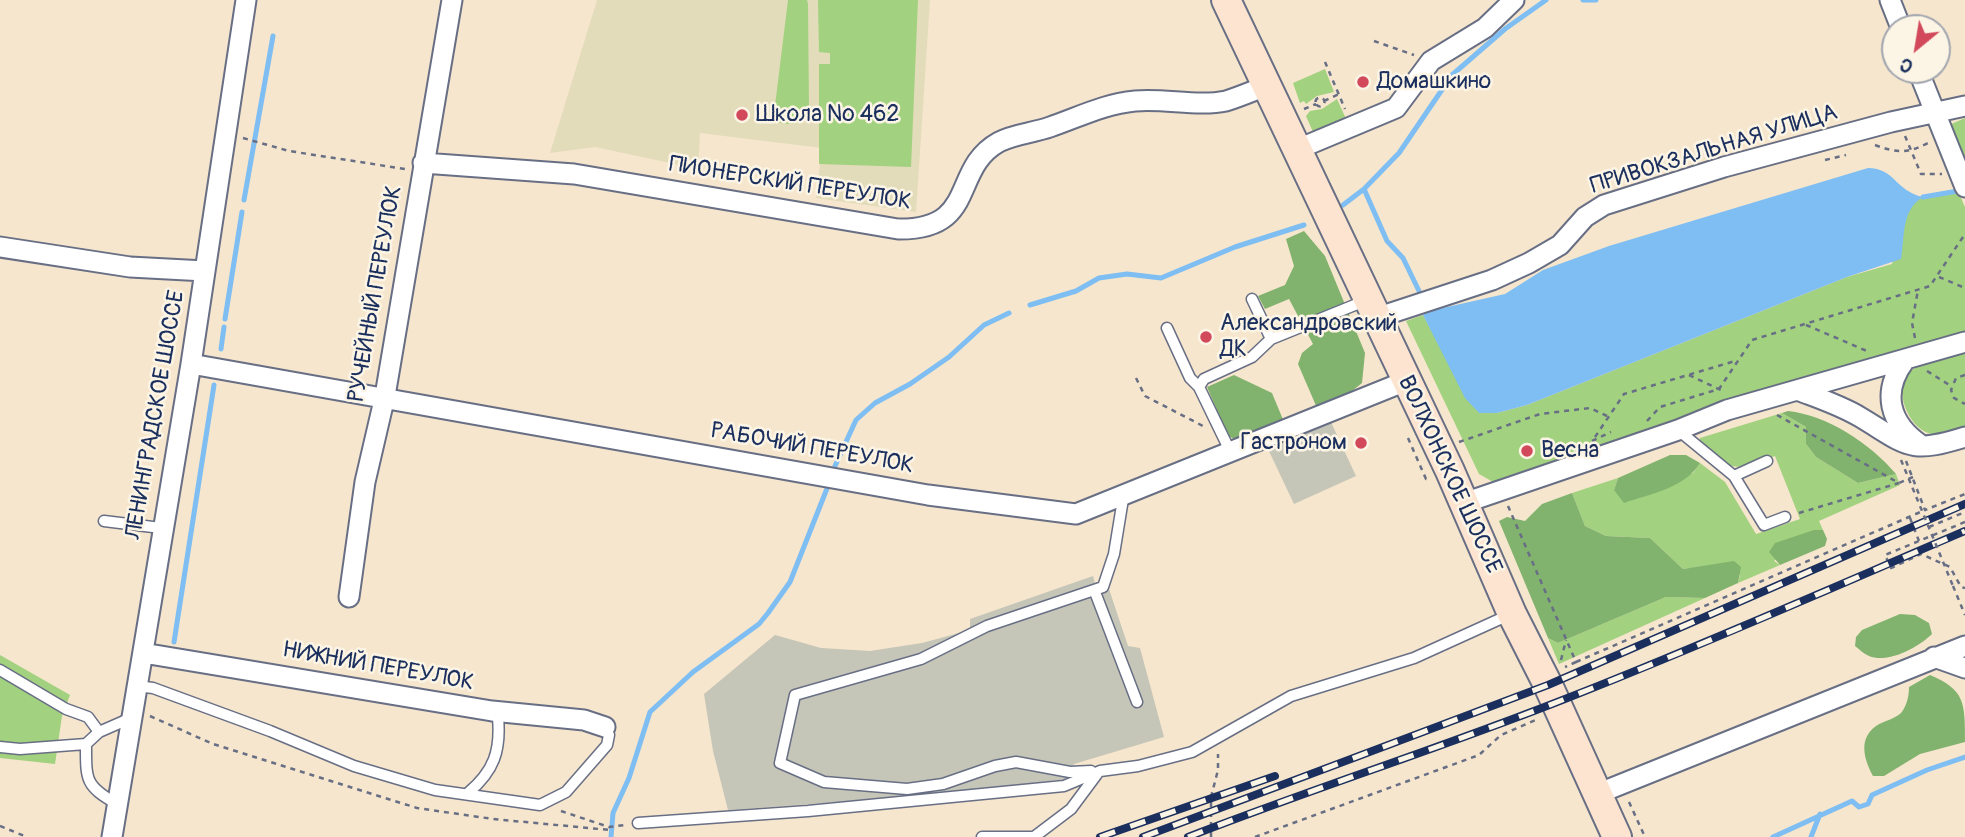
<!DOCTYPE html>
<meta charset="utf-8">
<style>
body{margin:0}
#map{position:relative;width:1965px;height:837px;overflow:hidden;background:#f6e6cd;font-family:Pangolin,sans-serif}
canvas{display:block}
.north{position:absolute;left:1881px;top:14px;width:70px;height:70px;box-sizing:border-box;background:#fcf5e5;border:2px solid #a2a6af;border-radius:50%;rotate:210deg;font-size:19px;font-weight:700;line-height:28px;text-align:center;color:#1b2f5e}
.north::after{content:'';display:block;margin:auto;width:24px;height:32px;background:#d1495b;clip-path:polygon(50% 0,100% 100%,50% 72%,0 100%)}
</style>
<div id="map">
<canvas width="1965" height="837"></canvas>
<div class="north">С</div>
</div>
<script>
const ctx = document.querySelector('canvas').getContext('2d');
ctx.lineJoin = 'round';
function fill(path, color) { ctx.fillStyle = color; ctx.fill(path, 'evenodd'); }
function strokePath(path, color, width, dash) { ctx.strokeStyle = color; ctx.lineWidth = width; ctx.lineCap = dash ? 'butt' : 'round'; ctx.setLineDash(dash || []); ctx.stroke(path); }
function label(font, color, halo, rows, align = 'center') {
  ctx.font = font + ' Pangolin,sans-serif'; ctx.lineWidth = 5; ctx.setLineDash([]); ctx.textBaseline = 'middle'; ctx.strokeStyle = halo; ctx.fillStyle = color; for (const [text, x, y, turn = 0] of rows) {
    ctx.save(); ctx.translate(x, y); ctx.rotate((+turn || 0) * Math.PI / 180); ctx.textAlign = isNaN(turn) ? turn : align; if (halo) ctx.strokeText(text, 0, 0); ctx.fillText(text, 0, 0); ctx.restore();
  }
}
fill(new Path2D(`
 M597 0H930L916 212 816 198 822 148 700 133 698 169 595 147 550 153Z`), '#e2dcba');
fill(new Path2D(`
 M1330 420 1356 476 1294 504 1267 447Z
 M1093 576 1096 587 1109 589 1128 646 1140 648 1164 737 1074 764 1066 779 922 796 728 810 713 751 704 694 775 635 821 648 870 651 922 643 970 630V619Z`), '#c5c5b8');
fill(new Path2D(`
 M788 0H807L808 4 809 110C803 128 789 124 773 122Z
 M818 0H918L911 167 819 164V64H830V53L819 52Z
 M1325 69 1334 92 1317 96 1306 104 1304 101 1300 103 1293 83Z
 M1337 99 1347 121 1313 132 1306 116 1310 111 1322 109Z
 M1965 118V172L1949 125Z
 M1958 191 1965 207V334L1495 483 1479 474 1406 321 1423 315 1446 357 1497 413 1527 405 1847 277 1892 264C1897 246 1901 215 1915 202 1924 193 1946 193 1958 191Z
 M1965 351V426C1954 430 1940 437 1928 433 1908 426 1893 389 1909 373 1921 360 1948 356 1965 351Z
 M1782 413 1806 427V444L1816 457 1858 483 1896 474 1900 485 1819 521 1823 530H1814L1774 561 1780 565 1738 583 1740 575 1700 567 1683 569 1650 538 1606 536 1585 526 1572 493 1618 478 1614 490 1693 473 1700 463 1725 482 1756 534 1800 519 1775 456C1730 472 1735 472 1699 442L1700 438Z
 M1666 597 1705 598 1559 664 1548 638 1558 643Z
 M0 655 70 695 62 716 55 764 0 758Z`), '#a2d17f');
fill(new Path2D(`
 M1304 231 1325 256 1365 353 1362 383 1347 395 1317 408 1298 364 1302 353 1313 344 1289 299 1265 309 1258 296 1285 285 1294 266 1286 239Z
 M1234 375 1272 393 1284 422 1237 440 1228 436 1207 387Z
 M1788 411C1827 415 1871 444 1896 474L1858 483 1816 457 1806 444V427L1782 413Z
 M1670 455H1686L1700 463C1685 488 1650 494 1624 503L1614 490 1618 478Z
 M1572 493 1585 526 1606 536 1650 538 1683 569 1734 561 1741 567 1738 583 1705 598 1666 597 1558 643 1548 638 1499 521 1507 517 1525 521 1542 504Z
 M1814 530H1823L1827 539 1825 546 1780 565 1769 552 1775 543Z
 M1900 614 1915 615 1929 623 1932 634C1919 647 1888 664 1869 656 1864 654 1859 649 1855 646L1856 637 1862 630Z
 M1930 675C1965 690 1965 702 1965 742L1920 754 1884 776H1873C1864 759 1858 739 1876 726 1883 721 1895 719 1901 713 1907 706 1909 695 1909 687Z`), '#81b36e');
fill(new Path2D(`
 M1868 168C1895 168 1895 191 1923 197 1901 210 1905 236 1901 259L1847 277 1527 405 1497 413H1479L1465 398 1423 315 1429 311 1505 294 1543 270 1609 246Z`), '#7ebef3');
strokePath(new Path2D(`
 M1583 0H1596
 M1364 189 1387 241 1403 258 1419 291
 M1923 197 1958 191
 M244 200 273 36
 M1343 205 1364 189 1399 153 1452 75 1505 29 1546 0
 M1030 305 1076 291 1099 278 1127 274 1161 278 1235 247 1304 225
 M225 319 242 212
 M221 349 224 327
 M835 466 856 420 875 403 910 384 949 357 984 325 1009 313
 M174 642 214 385
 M611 837 613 813 629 778 650 712 693 672 759 624 768 613 790 582 828 486
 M1773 837 1852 801 1859 807 1868 804 1872 795 1927 770 1965 757
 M1811 837 1820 814`), '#7ebef3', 5);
const service = new Path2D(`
 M1252 299 1271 339
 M1167 328 1190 378 1199 387
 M1678 430 1734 476 1764 525 1785 517
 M1230 451 1199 387 1204 379 1252 357 1271 339 1367 300
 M1734 476 1767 461
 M104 521 161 528
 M1095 592 1137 702
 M0 670 66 709 88 717 99 732
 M136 686 153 688 270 731 354 766 435 790 540 805 566 792 607 745 609 735 605 727
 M86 744C86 780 85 786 117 804
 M0 747 20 749 86 744 99 732 131 718
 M1091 771 1070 772 1016 762 995 766 943 784 907 789 824 782 780 763 795 695 921 659 987 626 1103 587 1114 554 1124 493
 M468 793C494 771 501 751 498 717L493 712
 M638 823 808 811 1064 786 1100 771 1138 766 1192 752 1291 696 1414 658 1511 614
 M982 837H1034L1071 809 1097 774`);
const minor = new Path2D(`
 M1890 0 1901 28
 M1918 70 1965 187
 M1298 149 1396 108 1431 61 1485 28 1514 0
 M423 163 574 174 898 229C979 230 950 169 999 142 1014 134 1033 133 1050 127 1079 117 1104 104 1135 101 1164 98 1198 107 1226 101 1239 97 1253 91 1266 86
 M0 247 130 267 205 271
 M1376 318 1492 280 1529 263 1560 245 1585 217 1604 205 1724 167 1891 122 1965 106
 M1905 360C1881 392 1889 423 1921 445
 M191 364 928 495 1076 514 1406 381
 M1800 391C1821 399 1842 406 1860 417 1907 445 1908 455 1965 437
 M1464 503 1678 430 1727 410 1965 342
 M349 597 365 482 385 396 452 0
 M143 653 492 711 584 720 605 727
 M1934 657 1965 668
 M1597 794 1965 646
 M112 837 191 364 246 0`);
const secondary = new Path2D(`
 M1226 0 1450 471 1512 614 1548 685 1617 837`);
strokePath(service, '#686f85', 13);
strokePath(minor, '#686f85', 23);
strokePath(secondary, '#686f85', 32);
strokePath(new Path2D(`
 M1374 41 1414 55
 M1325 62 1345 109
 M1315.5 102a4.5 4.5 0 1 1 9 0a4.5 4.5 0 1 1-9 0Z
 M1324 101 1339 94
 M1304 109 1316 104
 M1905 136 1921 174H1942
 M243 138 289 151 405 169
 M1875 145C1897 153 1906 154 1928 143
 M1825 160 1846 155
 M1939 277 1965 288
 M1806 325 1867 351
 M1915 338 1912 323 1918 290
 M1927 371 1951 386
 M1689 375 1725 392
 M1965 375 1956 378 1951 390 1954 398 1965 404
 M1136 378 1145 396 1203 426
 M1777 415 1899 483 1913 477
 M1647 421 1660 407 1719 389 1752 340 1930 286 1965 234
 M1595 437 1624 394 1735 361
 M1408 438 1426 479 1431 478
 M1592 441 1611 432
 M1459 442 1540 414 1590 408 1607 416
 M1906 461 1925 510 1965 494
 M1508 506 1576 662 1565 667
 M1799 513 1899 483
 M1910 518 1919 541
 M1965 522 1885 555 1891 568 1921 554 1950 567 1961 587 1965 588
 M1929 527 1965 512
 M1953 586 1965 615
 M1561 660 1566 640
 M1576 662 1925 510
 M150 716 213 744 417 808 493 819 610 830
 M1629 802 1645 837
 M561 811 609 827 625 825
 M0 826 27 837
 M1211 837V797L1218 770V754
 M1255 837 1479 755 1501 735 1538 719`), '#686f85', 2.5, [5, 5]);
strokePath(service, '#fff', 10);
strokePath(minor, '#fff', 19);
strokePath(secondary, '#fde4d1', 28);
const rail = new Path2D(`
 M1100 837 1275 776
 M1143 837 1548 685 1965 504
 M1188 837C1314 788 1444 747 1570 697 1703 645 1834 587 1965 531`);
strokePath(rail, '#1b2f5e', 8);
strokePath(rail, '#fcf5e5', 5, [16]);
strokePath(new Path2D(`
 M1901 460 1953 586`), '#686f85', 2.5, [5, 5]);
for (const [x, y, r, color] of [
 [1363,82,7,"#d1495b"],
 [742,115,7,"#d1495b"],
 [1206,337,7,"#d1495b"],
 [1361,443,7,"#d1495b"],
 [1527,451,7,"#d1495b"]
]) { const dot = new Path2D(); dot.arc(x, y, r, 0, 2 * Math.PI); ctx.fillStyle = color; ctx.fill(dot); strokePath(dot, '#fcf5e5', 2.5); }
label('23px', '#1b2f5e', '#fcf5e5', [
 ["Домашкино",1377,82],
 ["Школа № 462",756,115],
 ["Александровский",1220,324],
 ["ДК",1220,350],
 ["Гастроном",1347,443,"right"],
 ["Весна",1541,451]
], 'left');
label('23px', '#1b2f5e', '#fcf5e5', [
 ["ПРИВОКЗАЛЬНАЯ УЛИЦА",1714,150,-17],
 ["ПИОНЕРСКИЙ ПЕРЕУЛОК",790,184,9],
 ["РУЧЕЙНЫЙ ПЕРЕУЛОК",376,294,-80],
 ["ЛЕНИНГРАДСКОЕ ШОССЕ",156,415,-80],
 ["РАБОЧИЙ ПЕРЕУЛОК",812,449,10],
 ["ВОЛХОНСКОЕ ШОССЕ",1449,475,65],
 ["НИЖНИЙ ПЕРЕУЛОК",378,667,10]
]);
</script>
